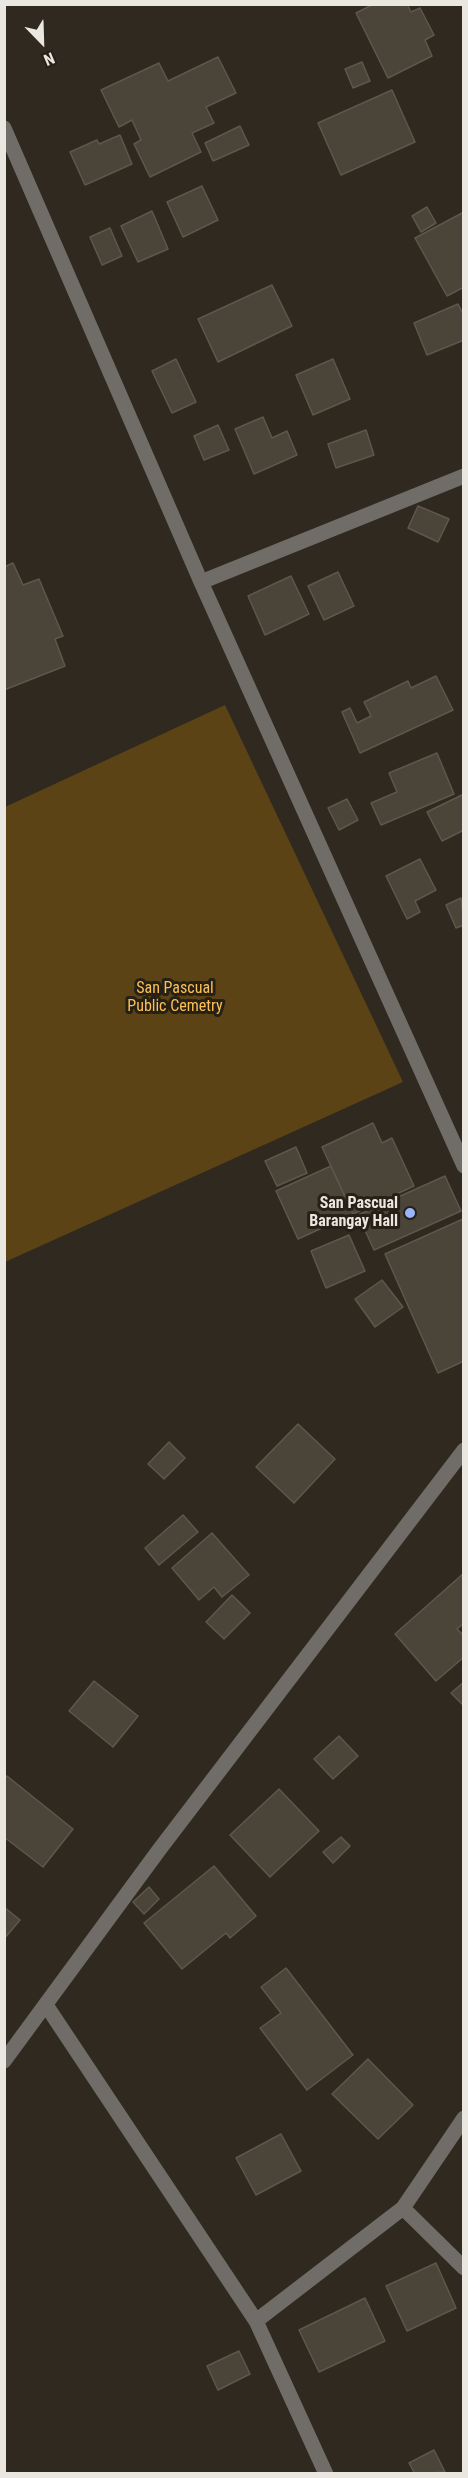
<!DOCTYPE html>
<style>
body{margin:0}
#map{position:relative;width:468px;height:2478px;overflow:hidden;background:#302920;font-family:"Roboto Condensed",sans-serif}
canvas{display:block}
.frame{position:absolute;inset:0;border:6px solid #eae6e0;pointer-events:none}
.north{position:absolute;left:12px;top:12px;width:60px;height:60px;-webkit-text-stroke:4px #262016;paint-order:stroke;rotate:157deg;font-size:16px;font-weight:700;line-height:24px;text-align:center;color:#eae6e0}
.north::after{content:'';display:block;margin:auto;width:21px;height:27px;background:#eae6e0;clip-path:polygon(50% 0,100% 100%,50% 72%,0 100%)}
</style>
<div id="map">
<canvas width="468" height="2478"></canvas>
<div class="frame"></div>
<div class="north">N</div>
</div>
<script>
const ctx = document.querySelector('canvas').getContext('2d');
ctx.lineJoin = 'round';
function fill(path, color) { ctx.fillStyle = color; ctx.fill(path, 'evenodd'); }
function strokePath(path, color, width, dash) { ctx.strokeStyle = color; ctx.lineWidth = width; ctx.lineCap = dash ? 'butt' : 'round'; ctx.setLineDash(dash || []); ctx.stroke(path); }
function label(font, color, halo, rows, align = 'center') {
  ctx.font = font + ' "Roboto Condensed",sans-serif'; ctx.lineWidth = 6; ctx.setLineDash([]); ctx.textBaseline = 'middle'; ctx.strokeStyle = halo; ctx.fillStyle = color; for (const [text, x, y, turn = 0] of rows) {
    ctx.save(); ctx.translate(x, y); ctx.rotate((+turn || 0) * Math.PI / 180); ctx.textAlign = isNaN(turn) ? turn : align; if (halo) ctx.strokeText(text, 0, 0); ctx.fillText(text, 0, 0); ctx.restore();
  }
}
fill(new Path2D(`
 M225 705 403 1082 5 1262V807Z`), '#5c4316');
const building = new Path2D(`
 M374 4H407L411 12 420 8 434 35 425 40 432 56 388 78 356 13Z
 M218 57 236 93 206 107 214 123 192 133 201 152 150 177 134 144 141 140 132 120 119 127 101 90 159 63 168 81Z
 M362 62 370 81 353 88 345 69Z
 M392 90 415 142 341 175 318 123Z
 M240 126 249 145 213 161 205 143Z
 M120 135 132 164 85 185 70 152 97 140 99 144Z
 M202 186 218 220 183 237 167 202Z
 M427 207 436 223 421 232 412 216Z
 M152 211 168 249 138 262 121 226Z
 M464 212V287L447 296 415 238Z
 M110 228 122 256 102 265 90 237Z
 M272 285 292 326 218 362 198 319Z
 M458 304 464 316V340L427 355 414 323Z
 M176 359 196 402 172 413 152 371Z
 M333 359 350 399 313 415 296 375Z
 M263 417 272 438 287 431 297 455 254 474 235 429Z
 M218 425 229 450 204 460 194 436Z
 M366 430 374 455 336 468 328 444Z
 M418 506 449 519 438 542 408 528Z
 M13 563 23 585 39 579 63 636 55 639 65 666 4 690V567Z
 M338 572 354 606 324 620 308 586Z
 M291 576 309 614 265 635 248 596Z
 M436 676 453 710 360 753 342 712 350 708 357 723 371 716 364 702 408 681 411 688Z
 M437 753 454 794 381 825 371 803 397 792 389 773Z
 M464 794V830L442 841 427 812Z
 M347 799 358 820 339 830 328 808Z
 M420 859 436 890 415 901 420 912 407 919 386 876Z
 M461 898 464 925 456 928 446 905Z
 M373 1123 382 1143 392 1138 414 1186 353 1214 322 1147Z
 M296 1147 307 1173 277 1186 265 1161Z
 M331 1166 353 1214 298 1239 276 1191Z
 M445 1176 461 1211 374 1250 358 1215Z
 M463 1219 464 1361 438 1373 385 1254Z
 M349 1235 365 1271 326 1288 311 1251Z
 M382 1280 403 1307 375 1327 355 1299Z
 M298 1424 335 1459 294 1503 256 1467Z
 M169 1442 185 1458 164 1479 148 1464Z
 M183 1515 198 1532 159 1565 145 1548Z
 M212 1533 249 1575 222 1597 214 1587 199 1600 172 1568Z
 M464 1573V1623L457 1629 464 1636V1657L436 1681 395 1634Z
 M232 1595 250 1613 224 1639 206 1622Z
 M94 1681 138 1716 113 1747 69 1711Z
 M464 1682V1706L451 1693Z
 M339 1736 358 1756 333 1779 314 1759Z
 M7 1776 73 1829 43 1867 4 1837V1779Z
 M279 1789 319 1831 270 1877 230 1835Z
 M341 1837 350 1846 333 1863 323 1852Z
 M214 1866 256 1916 230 1938 226 1933 182 1969 144 1923Z
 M149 1887 159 1899 144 1914 133 1902Z
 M4 1907 20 1920 4 1939Z
 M286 1968 353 2055 307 2090 260 2028 281 2013 261 1987Z
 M368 2059 413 2105 378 2139 332 2094Z
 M281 2134 301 2171 256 2195 236 2158Z
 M436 2263 456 2308 407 2331 386 2286Z
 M365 2298 385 2341 319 2372 299 2330Z
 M239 2351 250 2374 218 2390 207 2366Z
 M434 2450 445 2472 415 2474 409 2463Z`);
fill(building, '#4a4439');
strokePath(building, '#5e574c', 1.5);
strokePath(new Path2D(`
 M4 128 201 582 464 1166
 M201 582 464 476
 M46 2005 256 2321 326 2474
 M4 2061 159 1850 464 1450
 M403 2208 464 2268
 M256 2321 403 2208 464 2118`), '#706d68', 15);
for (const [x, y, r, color] of [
 [410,1213,6,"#99b5fd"]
]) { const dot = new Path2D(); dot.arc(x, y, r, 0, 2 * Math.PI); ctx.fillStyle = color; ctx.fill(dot); strokePath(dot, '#262016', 2); }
label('16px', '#fcc054', '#262016', [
 ["San Pascual",175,989],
 ["Public Cemetry",175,1007]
]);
label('bold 16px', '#eae6e0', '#262016', [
 ["San Pascual",398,1204],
 ["Barangay Hall",398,1222]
], 'right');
</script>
